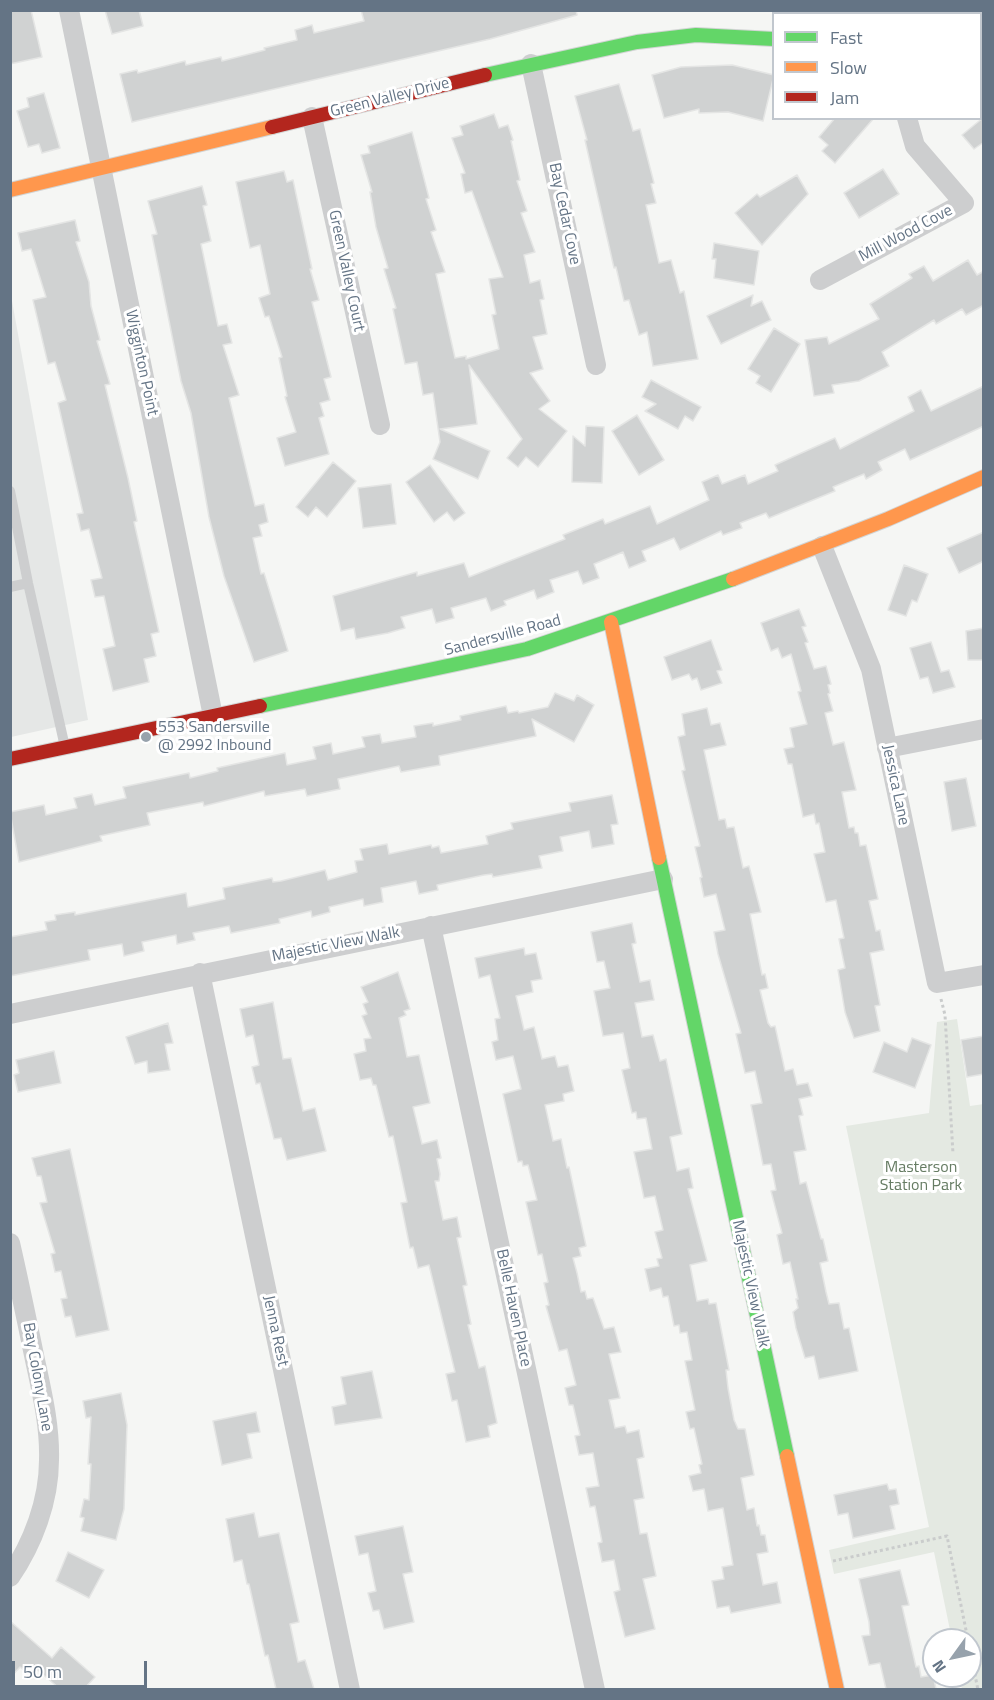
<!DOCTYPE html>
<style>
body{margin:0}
#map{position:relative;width:994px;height:1700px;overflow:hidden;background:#f5f6f4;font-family:"Titillium Web",sans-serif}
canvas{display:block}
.frame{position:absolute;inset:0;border:12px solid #647485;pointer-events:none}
.legend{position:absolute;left:772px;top:12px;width:210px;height:108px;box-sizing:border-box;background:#fff;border:2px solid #c1c7ce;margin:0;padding:8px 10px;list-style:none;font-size:18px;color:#647485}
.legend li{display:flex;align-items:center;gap:12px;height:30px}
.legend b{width:30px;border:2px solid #c1c7ce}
.north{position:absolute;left:922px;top:1628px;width:60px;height:60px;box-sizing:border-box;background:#fff;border:2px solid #c1c7ce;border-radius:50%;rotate:237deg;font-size:16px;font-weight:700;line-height:24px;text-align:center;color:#647485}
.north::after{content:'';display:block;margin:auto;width:21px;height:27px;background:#97a2ac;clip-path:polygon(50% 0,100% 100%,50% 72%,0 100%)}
.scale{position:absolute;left:12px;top:1661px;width:135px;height:27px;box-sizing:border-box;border:3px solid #647485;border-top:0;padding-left:8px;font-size:18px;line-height:21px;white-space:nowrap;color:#647485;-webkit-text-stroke:4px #fff;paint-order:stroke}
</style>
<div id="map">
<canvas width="994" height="1700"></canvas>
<div class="frame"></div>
<ul class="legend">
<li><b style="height:8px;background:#63d668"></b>Fast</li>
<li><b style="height:8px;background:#ff974d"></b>Slow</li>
<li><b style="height:8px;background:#b3261e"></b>Jam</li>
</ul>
<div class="north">N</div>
<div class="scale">50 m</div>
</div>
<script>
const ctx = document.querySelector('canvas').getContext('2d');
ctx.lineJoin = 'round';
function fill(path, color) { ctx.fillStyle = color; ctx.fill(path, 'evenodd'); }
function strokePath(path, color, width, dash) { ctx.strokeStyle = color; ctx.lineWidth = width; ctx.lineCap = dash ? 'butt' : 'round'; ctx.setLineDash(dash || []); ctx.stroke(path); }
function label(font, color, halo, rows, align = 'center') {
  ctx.font = font + ' "Titillium Web",sans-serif'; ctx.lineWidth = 6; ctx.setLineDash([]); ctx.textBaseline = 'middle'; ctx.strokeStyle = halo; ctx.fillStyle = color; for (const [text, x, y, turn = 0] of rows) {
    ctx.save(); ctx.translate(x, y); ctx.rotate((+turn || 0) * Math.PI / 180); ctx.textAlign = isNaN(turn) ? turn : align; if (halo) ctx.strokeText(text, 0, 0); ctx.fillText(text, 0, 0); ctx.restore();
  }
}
fill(new Path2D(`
 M10 290 88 720 11 737H10Z`), '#e5e7e6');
fill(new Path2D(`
 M957 1019 970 1106 984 1104 983 1690 962 1689 959 1676H970V1640H952L934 1552 834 1574 829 1550 929 1527 846 1126 929 1113 937 1022Z`), '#e4e9e2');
const building = new Path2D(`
 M10 10H31L42 57 10 64Z
 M105 10H139L143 26 112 34Z
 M361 10H576L577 15 490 39 132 122 120 74 137 70 138 73 185 61 186 65 221 57 222 61 265 50 264 48 297 40 295 30 312 25 314 33 364 21Z
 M732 65 774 75 763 121 728 112 699 113V109L664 118 652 75 681 67Z
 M619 84 633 131 640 129 654 183 651 184 656 203 646 205 659 263 671 260 680 293 684 291 698 359 653 366 647 332 639 335 629 300 624 301 616 267 614 268 585 140H587L575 96Z
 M44 93 60 148 42 153 39 144 28 147 17 111 29 107 27 98Z
 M494 114 499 128 508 125 513 140 511 141 520 180 517 181 527 211 521 213 535 252 524 255 530 283 540 280 544 299 540 300 547 334 533 337 543 369 530 373 550 401 539 409 567 431 538 467 526 457 518 467 507 458 522 439 469 365 477 424 440 429 490 451 478 479 433 459 440 442 433 393 423 395 417 362 405 364 393 309 396 308 384 269 388 268 376 227 370 192H372L361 155 370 153 368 146 412 132 429 198 426 199 436 230 431 232 445 272 436 274 455 358 466 356V359L499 349 492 315 496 314 489 279 503 277 472 191 465 193 461 174 465 173 452 138 463 135 460 126Z
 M984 117V142L974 149 962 135Z
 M835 118H874L835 163 822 151 828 145 819 137Z
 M883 169 899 194 859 218 844 193Z
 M284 171 287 182 293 180 312 269H310L319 300 312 302 331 377 324 379 330 400 320 403 324 416 319 418 329 454 285 466 277 438 296 432 285 397 287 396 279 358 282 357 269 316 265 317 259 298 270 294 260 245 250 248 236 182Z
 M797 175 808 194 762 245 735 213 757 194 760 197Z
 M202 186 207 205 203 206 211 241 201 244 218 326 227 324 232 343 223 345 239 395 229 398 255 506 264 504 268 522 259 525 262 536 253 538 261 574 264 573 288 651 254 662 224 576 209 517 191 413 181 381 152 235 157 234 148 201Z
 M75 220 80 241 76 242 89 282 91 306 100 340 97 341 110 384 105 385 128 478 137 521 134 522 159 632 151 634 156 656 144 659 149 682 113 691 103 649 115 646 104 596 95 597 91 580 102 578 89 529 81 531 77 514 83 513 58 403 66 400 55 362 48 364 33 300 46 297 31 249 22 251 18 233Z
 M714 243 759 251 754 285 714 278 716 259H712Z
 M968 260 977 275 984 271V305L966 315 962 309 936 324 934 320 882 352 889 366 859 381 832 385 834 393 814 396 805 340 827 337 829 344 879 319 870 304 912 278 909 274 924 266 933 281Z
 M753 295 751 306 762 301 771 320 721 344 707 316Z
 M774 328 800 344 771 392 756 383 760 376 748 369Z
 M651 380 701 407 693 421 685 416 678 429 645 411 656 404 642 397Z
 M984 386V426L910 460 905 449 878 462 882 470 866 479 864 474 833 487 835 491 769 518 766 513 740 523 742 528 723 535 721 531 680 550 674 538 642 551 646 561 629 568 623 552 594 564 599 578 583 584 578 571 550 580 554 592 537 599 534 590 504 601 506 605 491 611 486 598 451 608 454 618 436 623 432 609 401 617 405 628 388 633 356 639 354 628 341 631 333 596 417 572V576L464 563 469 577 565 539 563 535 603 519 605 524 650 506 657 524 709 500 702 482 718 475 722 484 745 475 748 484 778 471 775 465 797 455 835 438 840 449 914 411 908 397 921 390 931 411Z
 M637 415 664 460 639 475 612 431Z
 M586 426 604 427 602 483 572 482 573 436 585 446Z
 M333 462 356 481 327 517 316 507 308 517 296 507Z
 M430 465 465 513 454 521 447 512 434 522 406 482Z
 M391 484 396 524 363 528 358 488Z
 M984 532V561L959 573 947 548Z
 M904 565 928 574 917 602 912 600 906 616 888 610Z
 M799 609 806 626 802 627 808 642 805 643 814 669 826 666 831 684 828 685 830 693 828 694 833 711 825 713 833 745 844 742 856 790 842 792 849 828 854 827 855 833H858L860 846 866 845 878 899 869 901 876 931 880 930 884 950 870 953 880 1005 875 1006 880 1031 854 1038 845 1012 838 970 845 968 839 939 844 938 836 900 826 902 814 854 825 852 819 823 816 824 814 814 803 817 792 764H788L784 749 794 747 790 728 807 724 798 692 801 691 791 654 782 658 778 648 771 651 761 623Z
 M984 628V660H968L966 631Z
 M711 640 722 670 717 671 722 683 701 690 697 678 692 680 689 674 672 680 664 657Z
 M931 642 941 672 949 670 955 687 933 693 928 677 920 679 910 648Z
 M555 693 574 701 577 695 594 705 574 742 532 719 536 736 439 756 440 765 401 772 399 766 338 779 340 789 307 796 305 789 265 796 264 791 204 806 203 802 147 813 150 825 100 836 102 841 19 862 10 812 44 805 46 815 77 808 74 798 92 794 95 805 126 798 123 787 189 773 190 778 218 771 217 768 285 753 287 765 316 759 313 747 331 743 333 754 365 747 362 737 380 734 382 743 416 737 414 726 433 723V726L461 720 460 716 506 706 508 713 518 711 519 713 548 707Z
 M707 708 711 725 720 723 726 745 704 750 719 820 725 819 727 828 734 827 743 868 749 866 761 912 750 914 762 975 765 974 768 988 760 990 768 1023 771 1027 775 1026 785 1071 793 1069 797 1085 808 1083 812 1096 799 1099 803 1115 799 1116 806 1150 794 1152 800 1184 806 1182 821 1239H823L828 1261 820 1263 826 1292 829 1304 839 1303 844 1329 849 1328 858 1371 819 1379 814 1356 805 1358 796 1328 793 1312 798 1308 796 1299H798L790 1262 783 1264 777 1235 782 1233 771 1191 776 1190 771 1164 763 1165 751 1105 762 1103 755 1071 745 1073 736 1034 741 1033 718 954 714 932 725 930 716 894 704 897 700 878 702 877 695 847 700 846 682 771 685 770 678 737 685 735 682 714Z
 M966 778 976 826 952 831 944 782Z
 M612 795 618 824 611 825 614 844 592 848 589 831 560 837 563 851 539 856 542 868 493 877 492 874 484 875 437 885 438 890 419 894 416 881 381 888 383 902 364 906 363 899 329 907 330 912 312 917 311 911 279 919 280 923 231 933 229 926 193 933 195 940 177 944 176 935 142 942 144 951 124 956 122 944 88 950 90 960 10 976V937L47 930 45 922 56 920 55 915 75 912V915L186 893 188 907 225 899 223 888 272 878 273 882 281 881 325 870 328 880 357 872 355 861 363 860 360 849 387 844 389 854 431 845 432 848 439 846 441 853 488 844 486 836 513 829 511 823 571 811 569 803Z
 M632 923 636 943 632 944 640 982 650 980 654 1000 635 1003 642 1037 653 1035 660 1061 666 1059 682 1134 670 1137 677 1171 689 1168 693 1188 688 1189 707 1261 690 1265 697 1301 708 1299 709 1304 716 1303 729 1370H726L728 1388 734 1420 738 1429H745L754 1475 741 1478 747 1510 754 1508 757 1526 759 1525 761 1535H765L768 1552 757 1554 763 1585 777 1582 781 1603 731 1613 729 1606 717 1608 712 1581 724 1579 722 1567 733 1565 723 1508 708 1511 704 1489 693 1491 689 1476 701 1473 699 1465 702 1464 694 1428 690 1429 686 1412 695 1410 685 1361 692 1360 687 1332 680 1333 679 1325 674 1326 668 1296 663 1297 661 1288 650 1291 645 1269 659 1266 657 1259 662 1258 655 1232 663 1230 655 1196 644 1198 634 1152 652 1149 646 1118 637 1119 636 1112 632 1113 622 1070 630 1068 623 1033 603 1036 594 991 610 988 604 961 597 962 591 932Z
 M524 948 525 955 536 953 542 979 531 981 533 992 516 996 524 1030 534 1027 542 1059 555 1056 558 1067 568 1065 574 1091 563 1094 564 1101 545 1105 553 1141 561 1139 567 1168 569 1167 586 1246 579 1248 581 1256 573 1258 577 1273 581 1292 585 1291 587 1299 593 1298 604 1329 614 1327 621 1352 609 1354 620 1398 609 1400 615 1428 625 1426 627 1433 639 1430 644 1457 637 1459 644 1498 634 1500 640 1534 647 1533 656 1576 643 1579 655 1629 625 1637 614 1592 620 1590 614 1560 602 1562 598 1543 602 1542 595 1506 590 1507 586 1488 599 1486 593 1453 579 1455 575 1436 580 1435 573 1405H569L565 1388 576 1385 567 1349 559 1351 546 1306 549 1305 544 1283 548 1282 542 1254 538 1255 526 1202 537 1200 528 1165 523 1166 522 1161 518 1162 503 1094 521 1089 513 1056 496 1060 492 1042 498 1040 495 1019 500 1018 490 975 479 978 475 958Z
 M398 972 410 1009 404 1011 406 1015 399 1018 407 1057 419 1055 430 1103 413 1107 422 1144 437 1140 441 1158 437 1159 440 1174 439 1181H435L443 1220 457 1217 461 1237 457 1238 467 1285 463 1286 471 1324 468 1325 479 1368 485 1366 497 1423 488 1426 490 1437 466 1442 457 1400 452 1401 446 1374 455 1372 429 1265 418 1268 413 1247 410 1248 401 1203 407 1202 393 1136 389 1137 376 1085H373L371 1078 360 1080 354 1054 366 1051 364 1039 371 1038 362 1016 367 1014 363 1004 368 1002 361 987Z
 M273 1002 283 1059 291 1058 303 1111 315 1108 326 1151 287 1160 281 1138 274 1139 260 1083 256 1084 252 1067 259 1065 253 1035 246 1037 240 1009Z
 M168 1023 173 1043 165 1044 170 1070 148 1073 147 1061 135 1064 126 1037Z
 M984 1036V1074L967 1077 961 1040Z
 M912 1038 931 1045 915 1088 873 1072 884 1042 907 1052Z
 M54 1051 61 1083 18 1092 14 1075 19 1073 16 1060Z
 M70 1149 109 1330 76 1337 71 1316 65 1317 61 1299 67 1298 61 1271 55 1272 51 1254 55 1253 40 1203 47 1202 41 1176H37L32 1158Z
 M372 1371 382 1418 335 1425 332 1407 346 1404 341 1377Z
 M121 1393 127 1425 124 1509 116 1540 81 1531 84 1518 80 1517 84 1499 89 1500 91 1464H88L91 1417 86 1418 83 1401Z
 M256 1412 260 1432 247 1434 252 1458 222 1465 213 1421Z
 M887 1484 889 1490 896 1489 899 1504 890 1506 895 1529 853 1538 848 1513 838 1515 834 1495Z
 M254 1513 259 1537 279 1533 299 1622 290 1624 298 1662 305 1660 314 1689H276L268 1655 265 1656 249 1584H247L242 1560 234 1562 226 1519Z
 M403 1526 413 1572 403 1574 414 1622 384 1629 379 1610 373 1611 368 1593 376 1591 368 1553 359 1555 355 1536Z
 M68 1552 104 1570 89 1598 56 1581Z
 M900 1570 909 1605 902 1606 916 1667 919 1666 921 1677 933 1675 936 1689H886L880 1663 869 1665 862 1636 870 1635 869 1622 859 1579Z
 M10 1621 52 1658 61 1647 95 1677 84 1689H60L32 1665 26 1672 20 1667 10 1678Z`);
fill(building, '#d0d2d2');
strokePath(building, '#e4e5e4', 1.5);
const fast = new Path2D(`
 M485 75 637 42 696 35 774 39
 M260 706 527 649 733 579
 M659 858 787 1456`);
const slow = new Path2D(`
 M10 190 272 127
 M733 579 888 519 984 477
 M611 622 659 858
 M787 1456 837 1690`);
const jam = new Path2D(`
 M272 127 485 75
 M10 759 260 706`);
strokePath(fast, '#d2d4d4', 16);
strokePath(slow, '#d2d4d4', 16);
strokePath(jam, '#d2d4d4', 16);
strokePath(new Path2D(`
 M941 999 945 1015 953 1154
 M833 1561 947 1536 968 1640
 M970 1650 978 1690`), '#cacccc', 3, [3, 3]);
strokePath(new Path2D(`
 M10 491 28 583 65 747
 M10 587 28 583`), '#cdcecf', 10);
strokePath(new Path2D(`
 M69 10 213 716
 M980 33 984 32
 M531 64 596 365
 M312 117 380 425
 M820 280 964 203 915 146 907 118
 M822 546 871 669 937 983 984 975
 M887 748 984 729
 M431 926 595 1690
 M200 973 350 1690
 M10 1014 663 879
 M10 1243C19 1282 27 1321 35 1360 42 1393 50 1426 49 1460 49 1501 33 1543 10 1577`), '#cdcecf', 20);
strokePath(fast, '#63d668', 14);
strokePath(slow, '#ff974d', 14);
strokePath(jam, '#b3261e', 14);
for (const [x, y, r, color] of [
 [146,737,6,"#97a2ac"]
]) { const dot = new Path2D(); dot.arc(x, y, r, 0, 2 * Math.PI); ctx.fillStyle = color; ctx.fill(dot); strokePath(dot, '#fff', 2); }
label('16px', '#647485', '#fff', [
 ["Green Valley Drive",390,98,-14],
 ["Bay Cedar Cove",564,214,78],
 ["Mill Wood Cove",906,234,-28],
 ["Green Valley Court",346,271,78],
 ["Wigginton Point",141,363,78],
 ["Sandersville Road",503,636,-15],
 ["Jessica Lane",895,785,78],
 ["Majestic View Walk",336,945,-11],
 ["Majestic View Walk",750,1284,78],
 ["Belle Haven Place",513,1308,78],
 ["Jenna Rest",275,1331,78],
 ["Bay Colony Lane",37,1377,80]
]);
label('16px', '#647485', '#fff', [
 ["553 Sandersville",158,728],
 ["@ 2992 Inbound",158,746]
], 'left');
label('16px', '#667c63', '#fff', [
 ["Masterson",921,1168],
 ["Station Park",921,1186]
]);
</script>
